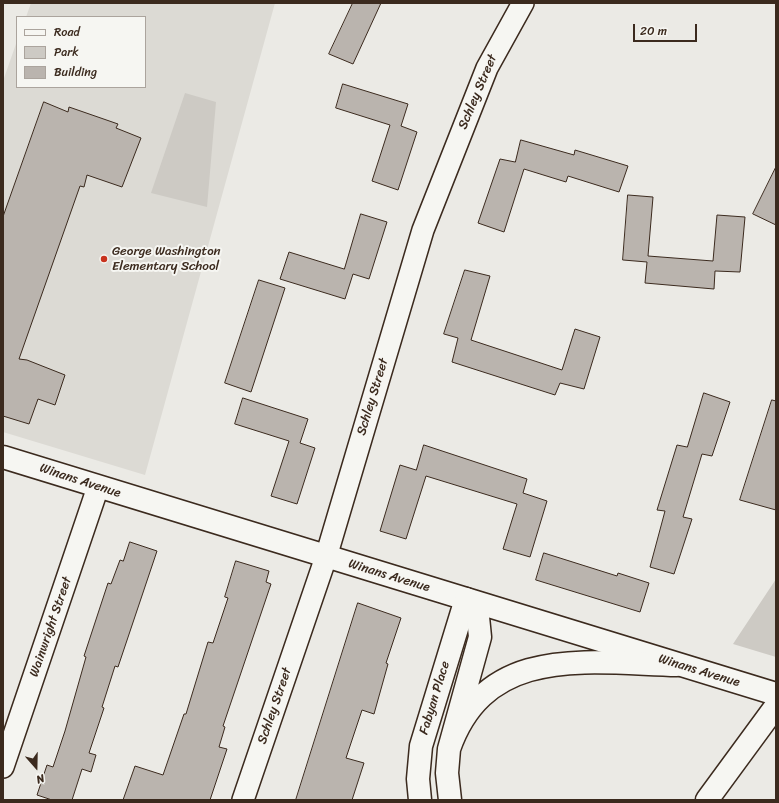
<!DOCTYPE html>
<style>
body{margin:0}
#map{position:relative;width:779px;height:803px;overflow:hidden;background:#ebeae5;font-family:Sriracha,sans-serif}
canvas{display:block}
.frame{position:absolute;inset:0;border:4px solid #3b2a1e;pointer-events:none}
.legend{position:absolute;left:16px;top:16px;width:130px;height:72px;box-sizing:border-box;background:#f6f6f2;border:1px solid #aba49d;margin:0;padding:5px 7px;list-style:none;font-size:12px;color:#3b2a1e}
.legend li{display:flex;align-items:center;gap:8px;height:20px}
.legend b{width:20px;border:1px solid #aba49d}
.north{position:absolute;left:16px;top:747px;width:40px;height:40px;-webkit-text-stroke:3px #f6f6f2;paint-order:stroke;rotate:160deg;font-size:11px;font-weight:700;line-height:16px;text-align:center;color:#3b2a1e}
.north::after{content:'';display:block;margin:auto;width:14px;height:18px;background:#3b2a1e;clip-path:polygon(50% 0,100% 100%,50% 72%,0 100%)}
.scale{position:absolute;left:633px;top:24px;width:64px;height:18px;box-sizing:border-box;border:2px solid #3b2a1e;border-top:0;padding-left:5px;font-size:12px;line-height:14px;white-space:nowrap;color:#3b2a1e;-webkit-text-stroke:3px #f6f6f2;paint-order:stroke}
</style>
<div id="map">
<canvas width="779" height="803"></canvas>
<div class="frame"></div>
<ul class="legend">
<li><b style="height:5px;background:#f6f6f2"></b>Road</li>
<li><b style="height:11px;background:#cdcac4"></b>Park</li>
<li><b style="height:11px;background:#bab4ae"></b>Building</li>
</ul>
<div class="north">N</div>
<div class="scale">20 m</div>
</div>
<script>
const ctx = document.querySelector('canvas').getContext('2d');
ctx.lineJoin = 'round';
function fill(path, color) { ctx.fillStyle = color; ctx.fill(path, 'evenodd'); }
function strokePath(path, color, width, dash) { ctx.strokeStyle = color; ctx.lineWidth = width; ctx.lineCap = dash ? 'butt' : 'round'; ctx.setLineDash(dash || []); ctx.stroke(path); }
function label(font, color, halo, rows, align = 'center') {
  ctx.font = font + ' Sriracha,sans-serif'; ctx.lineWidth = 4; ctx.setLineDash([]); ctx.textBaseline = 'middle'; ctx.strokeStyle = halo; ctx.fillStyle = color; for (const [text, x, y, turn = 0] of rows) {
    ctx.save(); ctx.translate(x, y); ctx.rotate((+turn || 0) * Math.PI / 180); ctx.textAlign = isNaN(turn) ? turn : align; if (halo) ctx.strokeText(text, 0, 0); ctx.fillText(text, 0, 0); ctx.restore();
  }
}
fill(new Path2D(`
 M31 3H275L145 475 3 432V81L17 41V87H145V17H26Z`), '#dcdad4');
fill(new Path2D(`
 M185 93 216 102 207 207 151 193Z
 M776 579V657L733 644Z`), '#cdcac4');
const building = new Path2D(`
 M353 3H381L353 64 329 54Z
 M343 84 408 104 401 126 417 132 398 190 372 181 390 125 336 108Z
 M44 102 68 112 69 107 118 124 116 128 141 138 122 187 87 175 84 187 80 186 19 359 27 360 65 375 55 405 38 399 29 424 3 416V217Z
 M521 140 574 155 575 150 628 166 619 192 568 176 566 182 524 169 504 232 478 223 500 159 515 162Z
 M776 167V225L753 214Z
 M628 195 653 197 648 256 713 261 717 215 745 217 740 272 715 271 714 289 645 283 647 262 623 260Z
 M361 214 387 222 369 279 353 274 345 299 280 279 289 252 344 269Z
 M465 270 490 276 471 340 562 370 575 329 600 337 584 389 560 383 555 395 452 362 458 338 444 334Z
 M259 280 285 288 251 392 225 383Z
 M704 393 730 402 712 456 702 454 683 517 692 519 674 574 650 567 665 511 657 510 677 445 687 447Z
 M243 398 308 419 300 443 315 448 297 504 271 496 289 441 235 424Z
 M772 400 776 401V510L740 500Z
 M424 445 527 479 523 493 547 501 530 557 503 549 517 504 426 476 406 539 380 531 400 465 416 470Z
 M130 542 157 551 118 667 115 666 102 707 104 708 89 753 96 755 91 772 82 769 72 800H52L37 795 47 765 53 767 65 731 86 657 84 656 108 583 111 584 120 560 123 561Z
 M544 553 617 576 618 573 649 583 640 612 536 580Z
 M236 561 269 571 266 582 271 584 223 726 225 727 219 747 227 749 210 800H123L135 766 163 775 184 714H186L208 642 213 643 228 598 225 597Z
 M358 603 401 618 386 663 388 664 374 714 362 710 346 758 364 763 352 800H296Z`);
fill(building, '#bab4ae');
strokePath(building, '#3b2a1e', 1);
const street = new Path2D(`
 M3 767 98 487
 M243 800 326 557 423 230 487 68 523 3`);
const secondary = new Path2D(`
 M3 457 776 694
 M420 800 418 779 421 746 466 599`);
const highway = new Path2D(`
 M449 749C486 643 589 663 677 665
 M450 800 447 773 449 749 480 637 478 617 466 599
 M707 800 776 706`);
strokePath(street, '#3b2a1e', 24);
strokePath(secondary, '#3b2a1e', 25);
strokePath(highway, '#3b2a1e', 25);
strokePath(street, '#f6f6f2', 21);
strokePath(secondary, '#f6f6f2', 22);
strokePath(highway, '#f6f6f2', 22);
for (const [x, y, r, color] of [
 [104,259,4,"#c8321e"]
]) { const dot = new Path2D(); dot.arc(x, y, r, 0, 2 * Math.PI); ctx.fillStyle = color; ctx.fill(dot); strokePath(dot, '#f6f6f2', 1.5); }
label('13px', '#3b2a1e', '#f6f6f2', [
 ["Schley Street",478,92,-67],
 ["Schley Street",373,397,-73],
 ["Winans Avenue",80,481,18],
 ["Winans Avenue",389,576,17],
 ["Wainwright Street",51,627,-71],
 ["Winans Avenue",699,671,17],
 ["Fabyan Place",435,698,-73],
 ["Schley Street",275,706,-71]
]);
label('13px', '#3b2a1e', '#f6f6f2', [
 ["George Washington",112,252],
 ["Elementary School",112,267]
], 'left');
</script>
